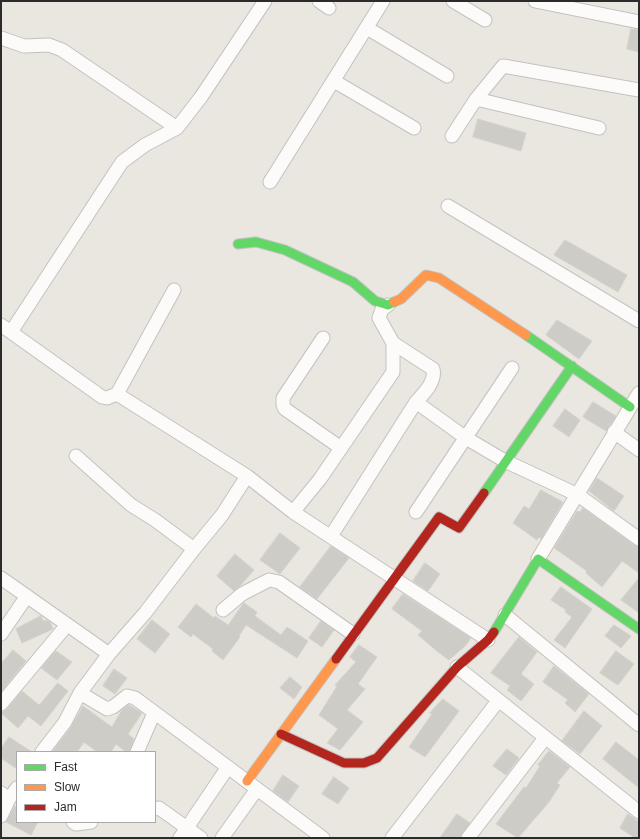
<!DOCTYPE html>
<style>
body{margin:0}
#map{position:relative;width:640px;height:839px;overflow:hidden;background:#eae6e0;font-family:Arial,sans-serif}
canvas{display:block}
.frame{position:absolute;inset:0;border:2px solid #2b2b2b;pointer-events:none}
.legend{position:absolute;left:16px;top:751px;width:140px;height:72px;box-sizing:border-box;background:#fff;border:1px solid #aaa;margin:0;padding:5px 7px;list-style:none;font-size:12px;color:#2b2b2b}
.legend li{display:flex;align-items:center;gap:8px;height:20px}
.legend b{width:20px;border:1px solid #aaa}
</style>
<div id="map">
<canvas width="640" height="839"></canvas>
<div class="frame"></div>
<ul class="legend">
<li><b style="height:5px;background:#63d668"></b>Fast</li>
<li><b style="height:5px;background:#ff974d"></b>Slow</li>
<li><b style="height:5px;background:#b3261e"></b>Jam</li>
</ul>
</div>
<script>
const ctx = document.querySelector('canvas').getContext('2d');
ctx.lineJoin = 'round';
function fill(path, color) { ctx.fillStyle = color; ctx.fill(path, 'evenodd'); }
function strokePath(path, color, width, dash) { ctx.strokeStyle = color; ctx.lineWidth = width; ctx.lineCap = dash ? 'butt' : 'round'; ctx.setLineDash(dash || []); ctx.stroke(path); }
const building = new Path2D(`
 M631 29 639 30V52L627 49Z
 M478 119 526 133 521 151 473 137Z
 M565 240 627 275 618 292 554 255Z
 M557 320 592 341 579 359 546 335Z
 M593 402 616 416 606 431 583 417Z
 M565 409 580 420 569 437 553 426Z
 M597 478 624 496 614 511 589 491Z
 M541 490 563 502 541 539 539 537 537 540 513 523 524 506 529 509Z
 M583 508 634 545 639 547V573L622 561 602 587 586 573 587 571 554 548 577 511 580 512Z
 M280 533 300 548 280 574 260 560Z
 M331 546 349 558 317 599 300 587Z
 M235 554 254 570 240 586 234 591 217 576Z
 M425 563 440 574 428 591 413 581Z
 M639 578V613L621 600Z
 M561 587 592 609 565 648 554 640 572 617 565 612 566 610 551 600Z
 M403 594 471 638 465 646 449 660 438 652 418 635 422 631 392 609Z
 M244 603 257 612 255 616 281 635 287 627 308 641 297 658 246 625 239 636 240 637 223 660 212 651 213 649 193 634 191 637 178 627 196 604 214 618 215 616 228 625Z
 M41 616 43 621 47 620 50 622 53 629 22 643 16 629Z
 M152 620 170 634 155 653 137 639Z
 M321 621 334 630 322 647 309 638Z
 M614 625 631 636 621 648 605 636Z
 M519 637 537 652 521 674 534 684 521 701 507 690 510 686 491 673Z
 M359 645 377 657 358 684 365 689 347 710 363 722 340 750 327 743 338 729 319 715 337 686 335 685 356 662 350 657Z
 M13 650 26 661 1 692V664Z
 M56 651 72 662 57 680 41 668Z
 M616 651 634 664 618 685 600 673Z
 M554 666 589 694 575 712 565 703 568 700 543 682Z
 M114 669 127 678 115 694 103 686Z
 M290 677 302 687 294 699 280 688Z
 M58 683 68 691 41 726 28 716 18 728 1 713 7 709 22 691 39 705Z
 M443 699 459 711 425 757 409 747 432 714 430 713Z
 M129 705 142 713 128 734 134 739 129 752H126L116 744 111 752H97L84 742 77 752H52L71 727 83 706 112 727 122 710Z
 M584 711 602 726 580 754 562 741Z
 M9 737 32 752H17V769L1 758V749Z
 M616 742 639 760V788L603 759Z
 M507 749 519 758 506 775 493 766Z
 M549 751 570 767 557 783 560 785 549 802 518 838 496 824 524 787 526 788 540 766 538 765Z
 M283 775 299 786 288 802 273 791Z
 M334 777 349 788 338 804 322 794Z
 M15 806 17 808V822H38L31 835 6 822Z
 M457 814 470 823 460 838H440Z
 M628 814 639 822V838H635L620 828Z`);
fill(building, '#ceccc7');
strokePath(building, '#d5d2cc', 1);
const street = new Path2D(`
 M319 1 329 8
 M453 1 485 20
 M535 1 639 22
 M367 28 447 76
 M1 38 24 46 49 45 62 50 177 128
 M334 81 414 128
 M476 99 599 128
 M452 136 476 99 503 66 639 90
 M270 182 383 1
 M448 206 639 321
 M1 325 102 397 107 398 117 394 174 290
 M11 332 122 162 145 145 177 128 201 97 265 1
 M323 338 283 398V405L285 409 341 448
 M117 394 247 476 293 512 488 640
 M416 402 466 438 505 461 578 495 639 539
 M614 432 639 450
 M76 456 131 505 155 520 194 549 222 515 247 476
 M293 512 320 479 393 372V343L379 318 382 309 388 305
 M416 512 512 368
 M331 536 416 402C424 393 436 382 433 369L393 343
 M538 559 639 393
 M1 578 109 654
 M223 610 242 594 269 580 279 582 353 634
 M505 615 639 725
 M1 634 27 596
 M457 667 639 812
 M80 693 107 709 113 707 127 696 135 698 323 838
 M1 704 67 625
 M42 752 65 722 80 693 109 654 145 613 194 549
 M137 752 154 713
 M1 793 9 799 17 788
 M155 809 159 808 201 838
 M1 816 9 799
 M73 822 76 824 91 822
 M180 838 228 767
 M222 838 257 789
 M392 838 498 701
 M468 838 545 738`);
const fast = new Path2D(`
 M238 244 256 242 285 250 353 282 375 301 388 305 394 302
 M526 335 630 407
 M484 493 572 366
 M494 632 538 559 639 629`);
const slow = new Path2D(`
 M394 302 401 299 426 275 439 278 526 335
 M247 781 336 659`);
const jam = new Path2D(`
 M336 659 439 517 459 528 484 493
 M281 734 344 763H364L377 758 457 667 488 640 494 632`);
strokePath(street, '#c3c2c2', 15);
strokePath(fast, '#c3c2c2', 11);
strokePath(slow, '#c3c2c2', 11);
strokePath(jam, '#c3c2c2', 11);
strokePath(street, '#fcfbfa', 13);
strokePath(fast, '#63d668', 9);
strokePath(slow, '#ff974d', 9);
strokePath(jam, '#b3261e', 9);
</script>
